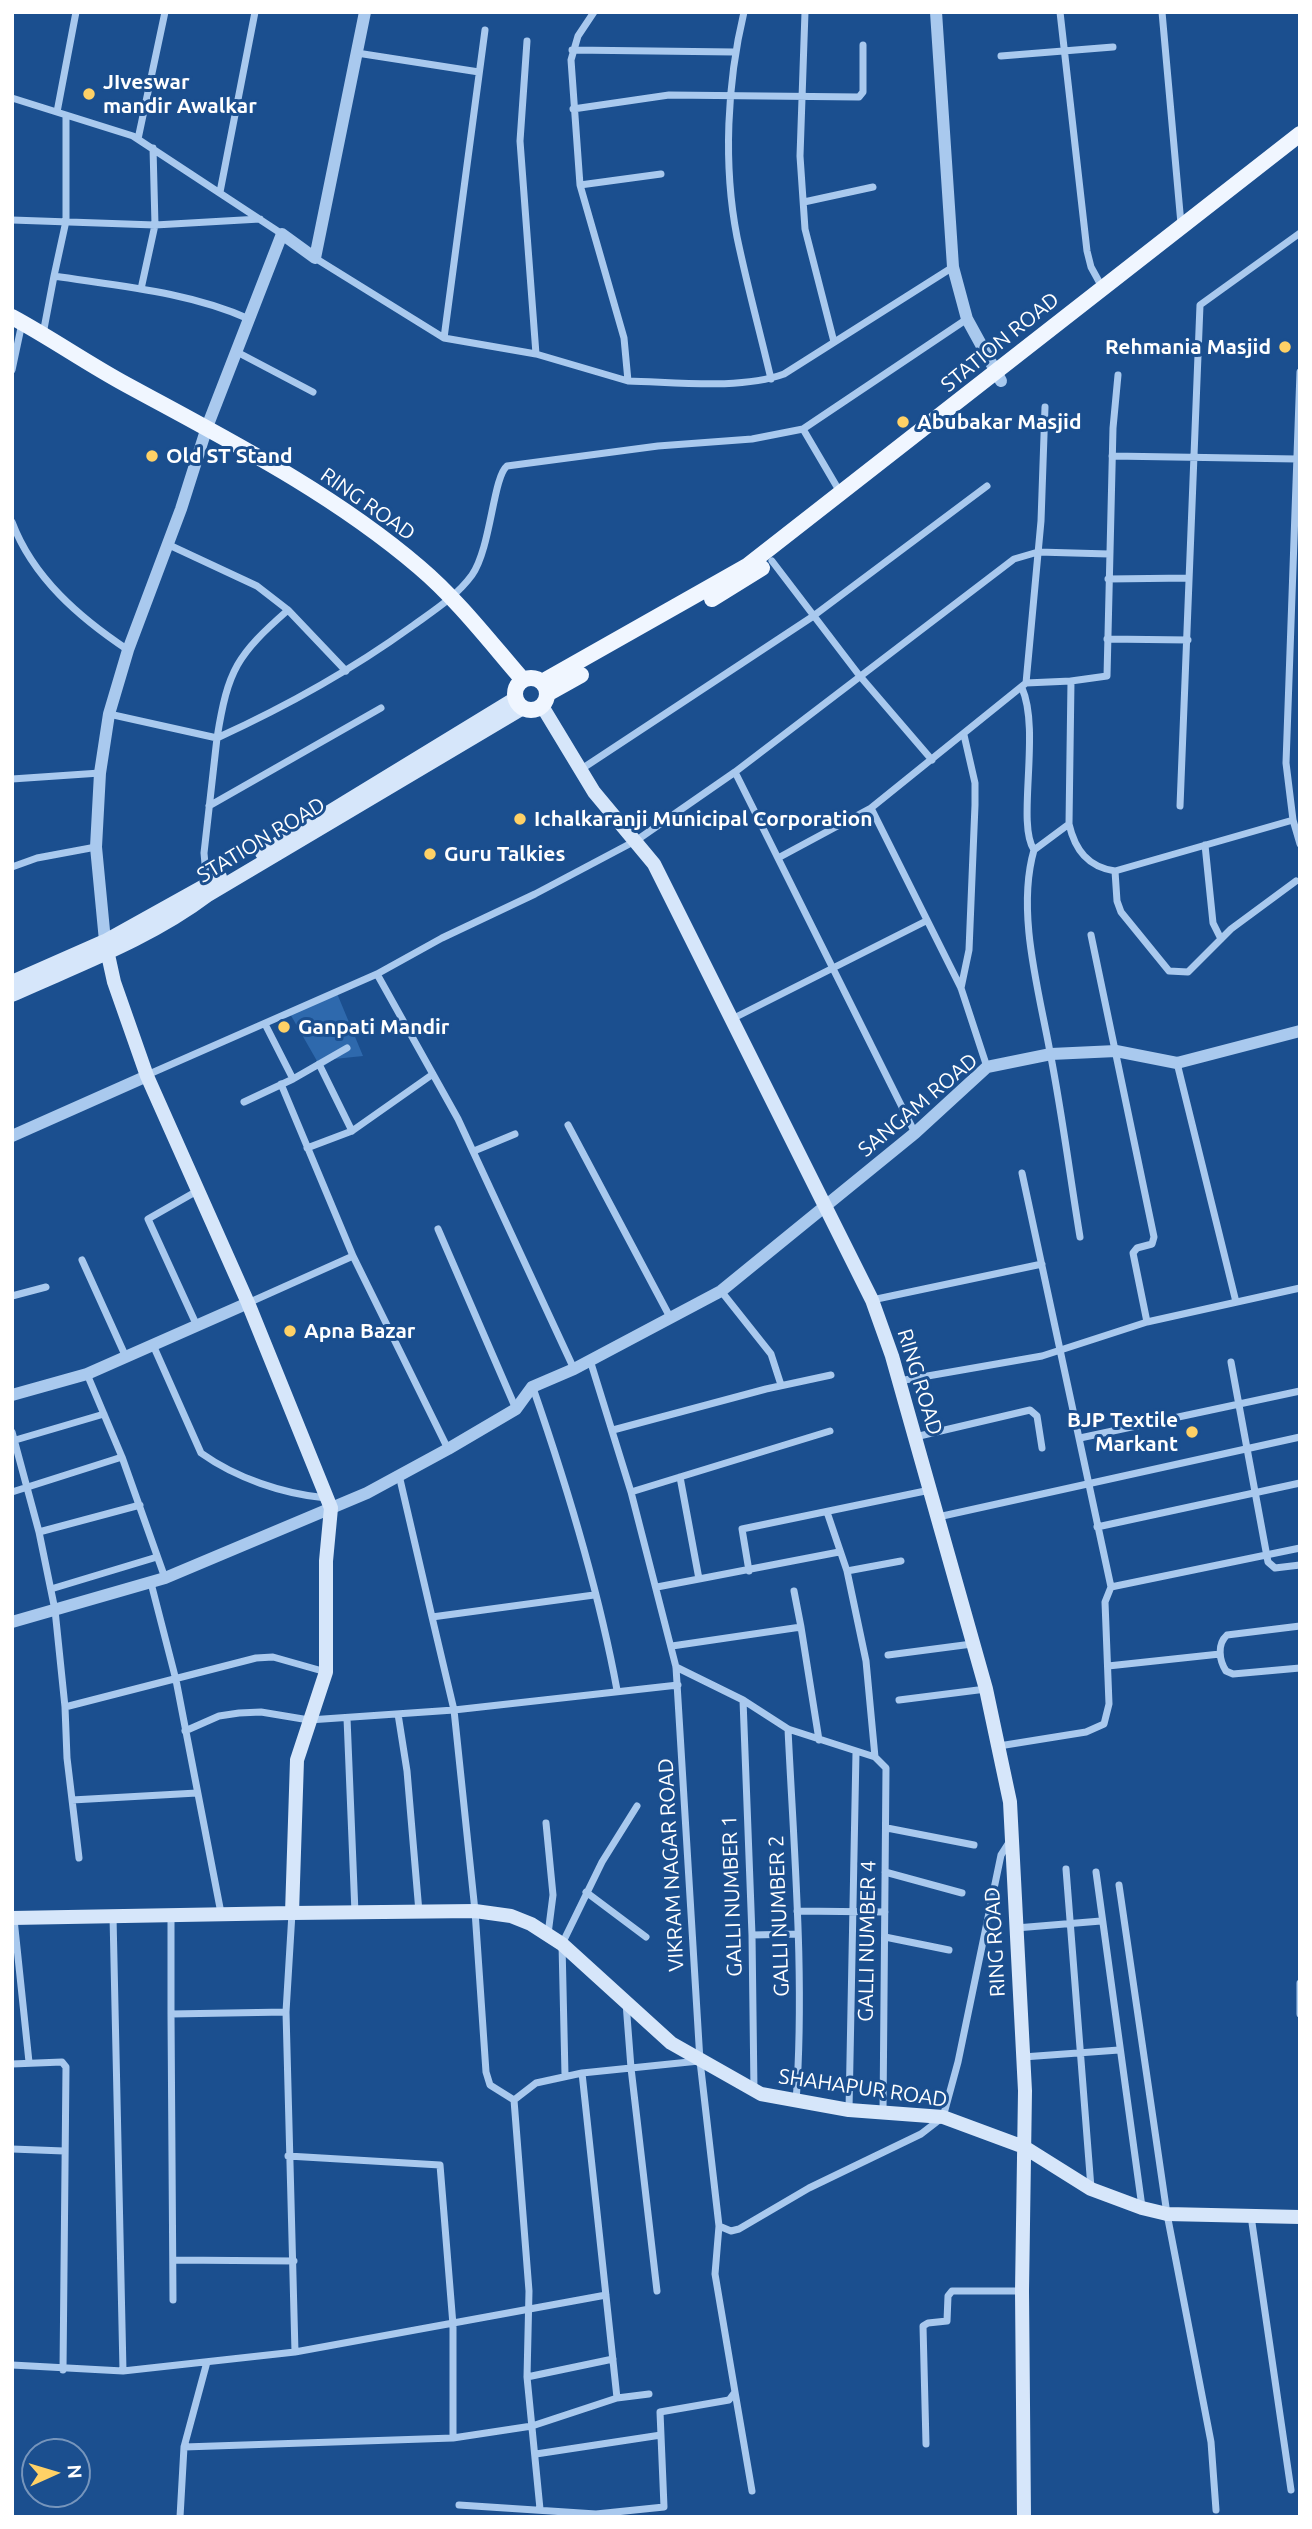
<!DOCTYPE html>
<style>
body{margin:0}
#map{position:relative;width:1312px;height:2529px;overflow:hidden;background:#1b4f8f;font-family:Ubuntu,sans-serif}
canvas{display:block}
.frame{position:absolute;inset:0;border:14px solid #fff;pointer-events:none}
.north{position:absolute;left:21px;top:2438px;width:70px;height:70px;box-sizing:border-box;background:#1b4f8f;border:2px solid #7695bc;border-radius:50%;rotate:86deg;font-size:19px;font-weight:700;line-height:28px;text-align:center;color:#fff}
.north::after{content:'';display:block;margin:auto;width:24px;height:32px;background:#ffd166;clip-path:polygon(50% 0,100% 100%,50% 72%,0 100%)}
</style>
<div id="map">
<canvas width="1312" height="2529"></canvas>
<div class="frame"></div>
<div class="north">N</div>
</div>
<script>
const ctx = document.querySelector('canvas').getContext('2d');
ctx.lineJoin = 'round';
function fill(path, color) { ctx.fillStyle = color; ctx.fill(path, 'evenodd'); }
function strokePath(path, color, width, dash) { ctx.strokeStyle = color; ctx.lineWidth = width; ctx.lineCap = dash ? 'butt' : 'round'; ctx.setLineDash(dash || []); ctx.stroke(path); }
function label(font, color, halo, rows, align = 'center') {
  ctx.font = font + ' Ubuntu,sans-serif'; ctx.lineWidth = 6; ctx.setLineDash([]); ctx.textBaseline = 'middle'; ctx.strokeStyle = halo; ctx.fillStyle = color; for (const [text, x, y, turn = 0] of rows) {
    ctx.save(); ctx.translate(x, y); ctx.rotate((+turn || 0) * Math.PI / 180); ctx.textAlign = isNaN(turn) ? turn : align; if (halo) ctx.strokeText(text, 0, 0); ctx.fillText(text, 0, 0); ctx.restore();
  }
}
fill(new Path2D(`
 M336 991 363 1056 334 1059 321 1068 289 1012Z`), '#2e69ad');
strokePath(new Path2D(`
 M594 12 578 36 571 60 580 185 624 338 628 381C675 382 740 390 784 374L953 267
 M744 12C727 83 723 165 737 237 747 285 760 332 771 379
 M805 12 800 156 805 229 834 342
 M1060 12 1087 251 1091 267 1102 287
 M1162 12 1181 224
 M527 41 520 141 536 354
 M572 50 734 52
 M357 53 479 72
 M1001 56 1113 47
 M12 98 133 136 282 234
 M573 109 669 95 859 97 863 92V45
 M57 112 76 12
 M66 115V221L54 276C119 286 189 292 249 319
 M138 139 165 12
 M580 185 661 174
 M220 192 255 12
 M804 202 873 187
 M12 220 155 225 260 219
 M315 258 444 338 536 354 628 381
 M141 289 155 225 153 148
 M43 334 54 276
 M444 338 485 30
 M237 352 313 392
 M12 370 22 323
 M1300 372 1286 763 1293 820 1300 844
 M803 429 840 492
 M1112 456 1297 459
 M12 522C33 578 80 618 128 650
 M167 544 257 586 288 610 346 671
 M772 561 859 675 932 760
 M1108 579 1189 578
 M1107 639 1188 640
 M1026 683 1071 681
 M1022 688C1041 731 1016 824 1034 850
 M109 714 217 738C228 669 237 655 288 610
 M580 770 812 617 987 486
 M735 772 915 1133
 M12 779 100 773
 M209 806 381 708
 M1180 806 1200 305 1300 233
 M1069 824C1075 850 1088 867 1115 871L1293 820
 M1205 845 1213 923 1221 939
 M778 858 871 808
 M12 867 37 858 96 847
 M1115 871 1117 901 1121 912 1169 971 1188 972 1231 929 1296 881
 M207 886 204 853 217 738C285 707 350 671 411 627 433 611 456 597 472 575 491 548 493 477 507 466L658 446 752 439 803 429 967 319
 M1091 935 1154 1237 1152 1244 1137 1248 1133 1253 1147 1322
 M377 974 458 1119 574 1369
 M961 988 969 950 975 805V783L964 735
 M730 1020 926 921
 M265 1024 293 1079
 M1177 1063 1236 1302
 M319 1064 352 1131
 M987 1067 961 988 871 808 1026 683 1041 521 1045 407
 M147 1075 377 974 442 938 535 894 637 840 735 772 1014 559 1038 552 1109 554
 M281 1084 353 1256 448 1449
 M244 1102 293 1079 347 1048
 M568 1125 671 1319
 M307 1148 352 1131 433 1074
 M474 1151 515 1134
 M1022 1173 1111 1587
 M197 1191 148 1219 197 1326
 M438 1229 516 1409
 M1080 1237C1070 1176 1062 1113 1050 1052 1039 991 1016 912 1034 850L1069 824 1071 681 1107 676 1113 428 1118 375
 M82 1260 125 1355
 M721 1291 771 1354 781 1385
 M12 1296 46 1287
 M872 1300 1042 1264
 M248 1303 353 1256
 M153 1345 201 1453C236 1478 283 1494 326 1498
 M590 1360 631 1492 676 1667 700 2061 719 2226 731 2231 739 2229 809 2188 921 2134 943 2117 958 2062 1001 1855 1010 1841
 M1231 1362 1268 1562 1275 1568 1300 1565
 M87 1374 122 1457 165 1578
 M899 1381 1042 1356 1147 1322 1300 1288
 M533 1388C567 1486 598 1587 617 1690
 M613 1430 766 1389 831 1375
 M12 1432 39 1532
 M915 1437 1030 1410 1037 1416 1042 1448
 M1080 1438 1300 1391
 M12 1441 104 1414
 M399 1475 432 1617 594 1595
 M12 1492 122 1457
 M631 1492 830 1431
 M140 1505 39 1532 55 1610 65 1707 256 1658 273 1657 326 1672
 M827 1512 847 1571 866 1661 875 1757
 M938 1517 1300 1437
 M1097 1527 1300 1483
 M749 1571 742 1529 930 1490
 M847 1571 901 1561
 M699 1579 839 1552
 M151 1583 176 1680 221 1913
 M657 1587 699 1579 680 1477
 M51 1589 157 1557
 M794 1591 801 1627
 M432 1617 454 1710 678 1685
 M1300 1626 1227 1635C1217 1644 1219 1660 1226 1671L1233 1674 1300 1668
 M672 1646 801 1627 819 1740
 M888 1655 972 1644
 M1108 1666 1220 1654
 M676 1667 743 1700 788 1729 875 1757 886 1768 883 2113
 M743 1700 752 1935 754 2091
 M899 1700 986 1689
 M65 1707 67 1758 79 1858
 M398 1714 407 1771 419 1912
 M347 1718 355 1913
 M788 1729C794 1853 805 1978 796 2102
 M185 1731 219 1716 239 1713 261 1712 309 1720 454 1710 475 1911 486 2072 490 2085 514 2100 536 2083 582 2073 617 2398 649 2394
 M999 1746 1086 1732 1104 1724 1109 1704 1105 1602 1111 1587 1300 1548
 M72 1800 197 1793
 M546 1823 553 1895 548 1934
 M887 1828 974 1845
 M1066 1869 1091 2188
 M885 1872 962 1893
 M1096 1872 1142 2207
 M1119 1885 1167 2214 1211 2442 1216 2510
 M586 1892 646 1937
 M797 1911 885 1912
 M113 1916 123 2371
 M171 1916V2014
 M14 1919 29 2062
 M1016 1928 1101 1921
 M752 1935 798 1934
 M885 1937 949 1950
 M1300 1983V2014
 M1023 2057 1119 2050
 M12 2064 62 2062 66 2067 63 2370
 M582 2073 631 2068 626 2003
 M565 2075 562 1944 602 1862 637 1806
 M514 2100 529 2291 527 2377 540 2509
 M849 2110 856 1752
 M12 2149 64 2151
 M288 2156 440 2165 453 2325V2438
 M1251 2216 1291 2490
 M173 2260 294 2261
 M657 2291 631 2068 699 2061
 M173 2300 171 2014 286 2012
 M295 2352 606 2295
 M12 2365 123 2371 295 2352 286 2012 292 1913
 M527 2377 613 2359
 M735 2392 752 2491
 M926 2444 923 2326 928 2323 947 2321 948 2296 952 2291H1022
 M184 2447 453 2438 532 2426 617 2398
 M536 2454 661 2435
 M459 2505 596 2514 664 2507 660 2412 729 2400 735 2392 715 2274 719 2226
 M180 2517 184 2447 207 2362`), '#a9c9ee', 7);
strokePath(new Path2D(`
 M936 12 953 267 967 319 1001 381
 M105 941 96 847 100 773 109 714 128 650 181 509 207 427 282 234 315 258 365 12
 M12 1136 147 1076
 M12 1395 87 1374 248 1303
 M12 1622 165 1578 367 1493 448 1449 516 1409 532 1387 574 1369 721 1291 915 1133 987 1067 1051 1054 1116 1051 1177 1063 1300 1031`), '#a9c9ee', 12);
strokePath(new Path2D(`
 M542 706 594 792 654 864 872 1300 892 1356 986 1689 1010 1802 1025 2091 1022 2291 1024 2517
 M262 853 516 698
 M12 982 105 941 220 877
 M12 995C78 965 150 939 208 895L523 708
 M292 1913 475 1911 511 1916 531 1924 562 1944 671 2043 761 2094 849 2110 943 2117 1024 2147 1091 2189 1142 2208 1167 2214 1300 2217
 M12 1918 292 1913 297 1760 326 1672V1561L331 1508 248 1303 147 1076 114 982 105 941`), '#d6e6fa', 14);
strokePath(new Path2D(`
 M12 317C51 338 88 364 127 385 228 440 331 492 419 567 458 600 490 642 523 680
 M712 599 762 568
 M515 694a16 16 0 1 1 32 0a16 16 0 1 1-32 0Z
 M542 682 747 566 1300 134
 M547 694 581 675`), '#f0f6ff', 16);
for (const [x, y, r, color] of [
 [89,94,7,"#ffd166"],
 [1285,347,7,"#ffd166"],
 [903,422,7,"#ffd166"],
 [152,456,7,"#ffd166"],
 [520,819,7,"#ffd166"],
 [430,854,7,"#ffd166"],
 [284,1027,7,"#ffd166"],
 [290,1331,7,"#ffd166"],
 [1192,1432,7,"#ffd166"]
]) { const dot = new Path2D(); dot.arc(x, y, r, 0, 2 * Math.PI); ctx.fillStyle = color; ctx.fill(dot); strokePath(dot, '#1b4f8f', 2.5); }
label('bold 21px', '#fff', '#1b4f8f', [
 ["JIveswar",103,82],
 ["mandir Awalkar",103,106],
 ["Rehmania Masjid",1271,347,"right"],
 ["Abubakar Masjid",917,422],
 ["Old ST Stand",166,456],
 ["Ichalkaranji Municipal Corporation",534,819],
 ["Guru Talkies",444,854],
 ["Ganpati Mandir",298,1027],
 ["Apna Bazar",304,1331],
 ["BJP Textile",1178,1420,"right"],
 ["Markant",1178,1444,"right"]
], 'left');
label('21px', '#fff', '#1b4f8f', [
 ["STATION ROAD",1000,342,-39],
 ["RING ROAD",368,504,35],
 ["STATION ROAD",261,840,-31],
 ["SANGAM ROAD",918,1105,-40],
 ["RING ROAD",920,1382,73],
 ["VIKRAM NAGAR ROAD",671,1865,-93],
 ["GALLI NUMBER 1",732,1896,-92],
 ["GALLI NUMBER 2",779,1916,-92],
 ["GALLI NUMBER 4",867,1941,-89],
 ["RING ROAD",995,1942,-93],
 ["SHAHAPUR ROAD",863,2088,8]
]);
</script>
